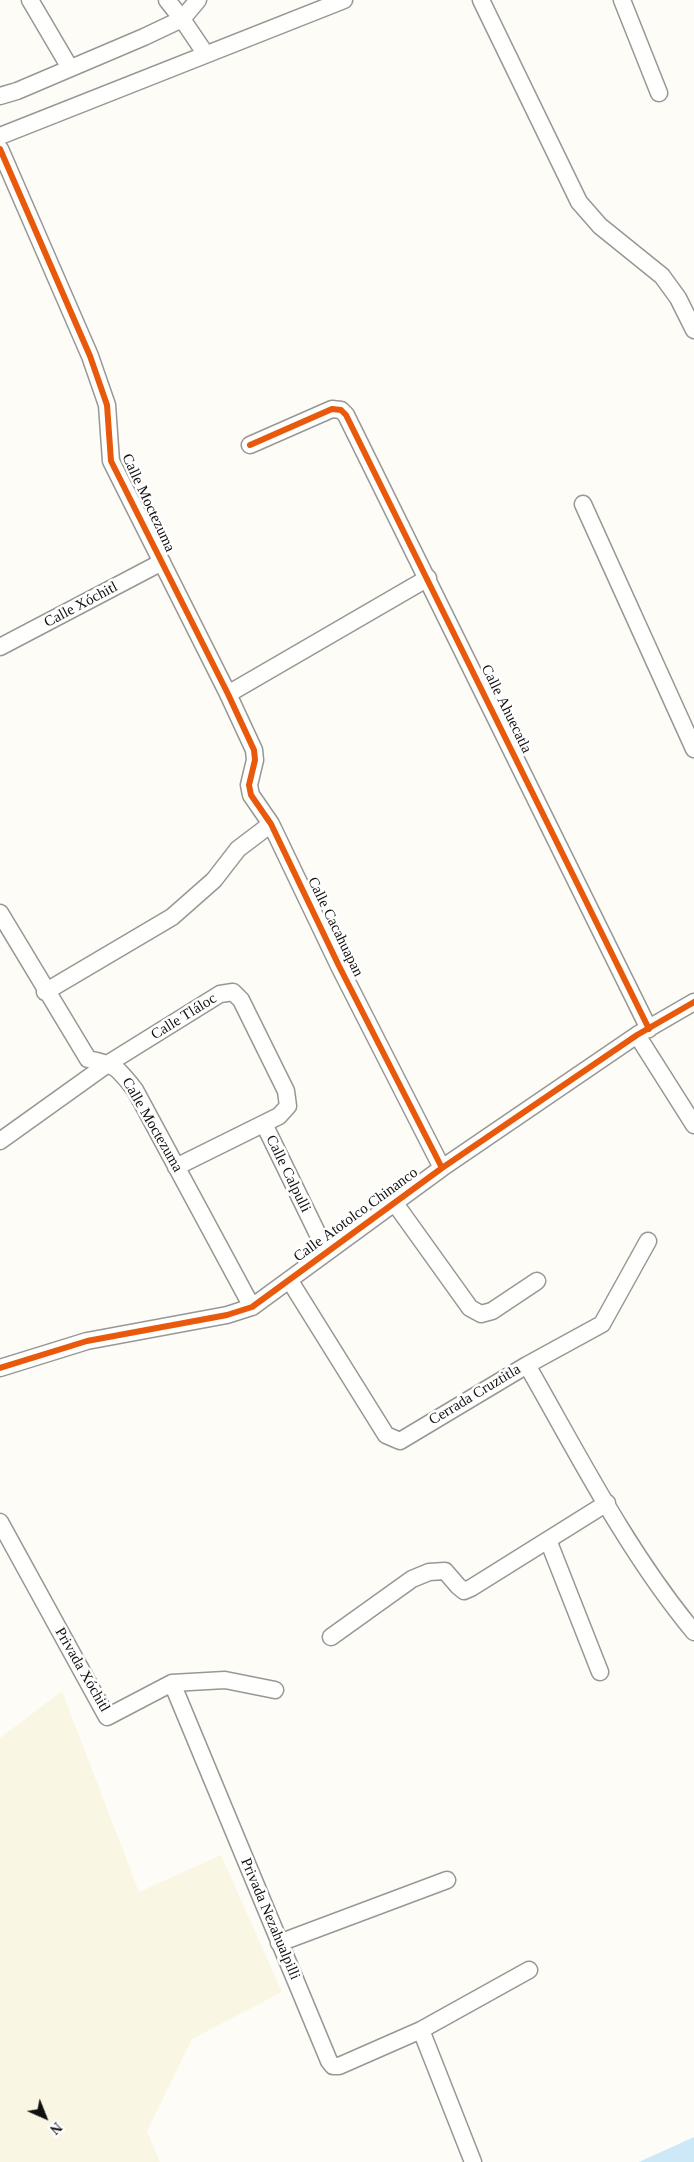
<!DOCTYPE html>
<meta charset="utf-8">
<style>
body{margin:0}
#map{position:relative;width:694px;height:2162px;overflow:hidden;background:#fdfcf7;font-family:Georgia,serif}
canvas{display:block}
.north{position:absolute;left:20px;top:2092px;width:50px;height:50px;-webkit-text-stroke:4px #fff;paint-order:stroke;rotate:136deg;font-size:14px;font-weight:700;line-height:20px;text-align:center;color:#111}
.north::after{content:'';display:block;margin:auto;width:18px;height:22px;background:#111;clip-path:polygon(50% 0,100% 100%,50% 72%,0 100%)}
</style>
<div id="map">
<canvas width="694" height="2162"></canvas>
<div class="north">N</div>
</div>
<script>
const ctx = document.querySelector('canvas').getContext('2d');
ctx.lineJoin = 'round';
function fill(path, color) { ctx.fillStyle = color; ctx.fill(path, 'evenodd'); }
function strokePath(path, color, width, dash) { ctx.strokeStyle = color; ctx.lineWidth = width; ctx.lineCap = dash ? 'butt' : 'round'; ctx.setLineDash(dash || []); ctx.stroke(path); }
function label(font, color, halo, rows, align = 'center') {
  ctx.font = font + ' Georgia,serif'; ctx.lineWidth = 5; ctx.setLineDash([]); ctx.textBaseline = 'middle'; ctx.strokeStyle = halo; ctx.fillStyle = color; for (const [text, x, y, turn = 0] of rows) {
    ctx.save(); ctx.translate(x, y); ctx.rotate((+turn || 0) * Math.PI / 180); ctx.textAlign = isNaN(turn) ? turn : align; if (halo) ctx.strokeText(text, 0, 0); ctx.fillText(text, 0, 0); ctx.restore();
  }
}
fill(new Path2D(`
 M62 1691 139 1892 221 1855 282 1992 192 2039 147 2131 160 2162H0V1738Z`), '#f9f7e4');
fill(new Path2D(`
 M694 2137V2162H639Z`), '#cde8f7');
const street = new Path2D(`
 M30 0 70 68
 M198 0 182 19 205 53
 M481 0 579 202 600 226 662 276 678 298 694 330
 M622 0 659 93
 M0 96 17 91 144 37 182 19 167 0
 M0 136 344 0
 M0 149 90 356 107 405 111 461 228 694 254 750 255 760 249 785 251 795 271 824 339 966 442 1168
 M250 445 332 409 341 410 346 415 649 1029
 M583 504 694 749
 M0 647 162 562
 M228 694 428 578
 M0 913 88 1059C115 1064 118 1068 135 1090L252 1307
 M45 992 172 917 214 880 238 849 271 824
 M637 1035 694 1125
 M264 1124 326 1251
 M0 1141 109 1063 220 994 233 992 241 1000 286 1091 288 1106 279 1116 176 1167
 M394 1202 470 1308 481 1314 492 1311 537 1281
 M290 1281 386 1435 400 1441 527 1365 602 1324 648 1241
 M527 1365C578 1454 628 1553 694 1632
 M0 1368 87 1341 227 1315 252 1307 442 1168 637 1035 694 1002
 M0 1522 107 1717 172 1683 225 1680 275 1690
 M548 1540 600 1672
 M331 1637 412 1579 429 1572 445 1571 458 1586 464 1591 471 1588 607 1503
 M172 1683 329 2061 333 2066H339L421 2030 529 1970
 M279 1943 447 1880
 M421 2030 473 2162`);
strokePath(street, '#979795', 19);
strokePath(street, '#fffffe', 16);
strokePath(new Path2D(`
 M0 149 90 356 107 405 111 461 228 694 254 750 255 760 249 785 251 795 271 824 339 966 442 1168
 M250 445 332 409 341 410 346 415 649 1029
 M0 1368 87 1341 227 1315 252 1307 442 1168 637 1035 694 1002`), '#e8590c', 6);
label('15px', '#111', '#fff', [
 ["Calle Moctezuma",148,503,65],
 ["Calle Xóchitl",81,605,-28],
 ["Calle Ahuecatla",506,709,64],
 ["Calle Cacahuapan",335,927,64],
 ["Calle Tláloc",184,1017,-32],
 ["Calle Moctezuma",152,1125,60],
 ["Calle Calpulli",288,1174,64],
 ["Calle Atotolco Chinanco",356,1215,-36],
 ["Cerrada Cruztitla",475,1395,-31],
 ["Privada Xóchitl",82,1670,60],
 ["Privada Nezahualpilli",270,1919,67]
]);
</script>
